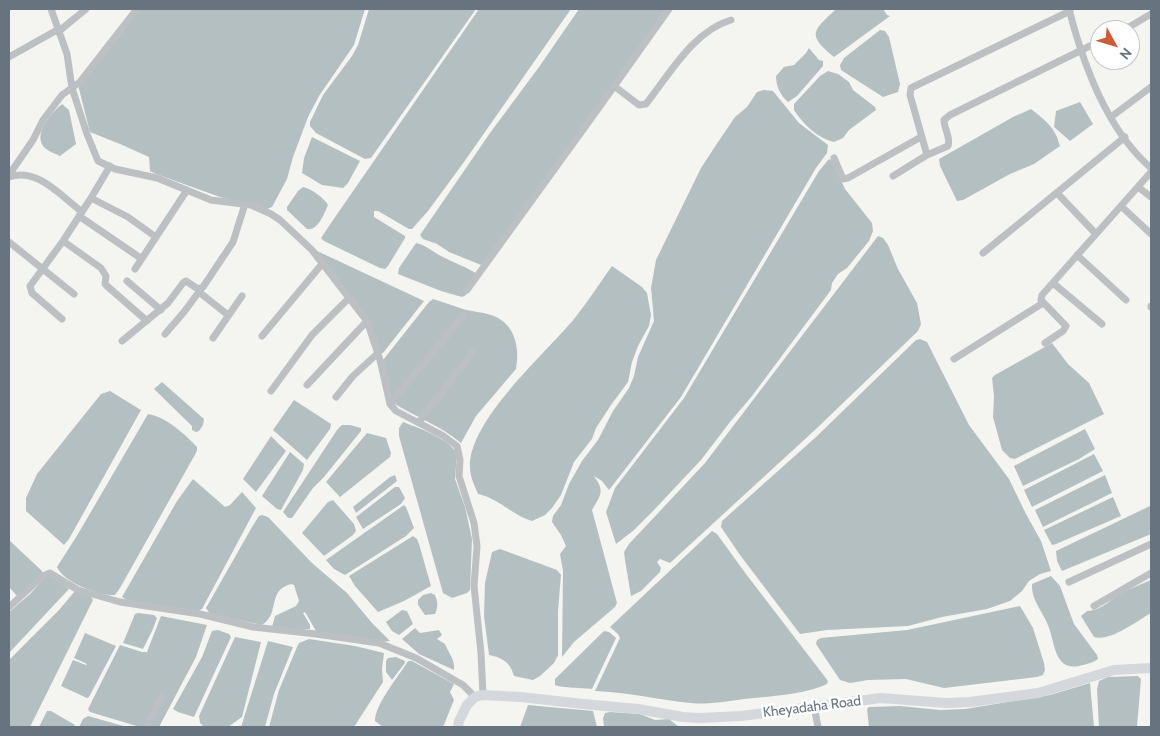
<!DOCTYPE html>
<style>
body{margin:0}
#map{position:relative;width:1160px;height:736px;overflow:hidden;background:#f4f5f1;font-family:Cabin,sans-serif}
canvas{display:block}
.frame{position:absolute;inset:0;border:10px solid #67747f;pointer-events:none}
.north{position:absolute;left:1090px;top:20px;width:50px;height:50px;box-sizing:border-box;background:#fff;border:1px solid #c2c7cc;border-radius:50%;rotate:129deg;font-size:14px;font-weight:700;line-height:20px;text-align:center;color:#67747f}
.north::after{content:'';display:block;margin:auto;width:18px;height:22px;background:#cc5c3a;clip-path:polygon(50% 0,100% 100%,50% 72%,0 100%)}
</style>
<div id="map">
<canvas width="1160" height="736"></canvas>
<div class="frame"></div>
<div class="north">N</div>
</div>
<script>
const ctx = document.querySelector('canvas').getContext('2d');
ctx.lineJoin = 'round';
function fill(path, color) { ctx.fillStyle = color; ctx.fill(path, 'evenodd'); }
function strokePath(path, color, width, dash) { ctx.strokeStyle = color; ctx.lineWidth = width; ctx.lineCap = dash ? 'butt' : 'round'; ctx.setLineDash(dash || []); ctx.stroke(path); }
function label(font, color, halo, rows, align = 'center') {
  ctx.font = font + ' Cabin,sans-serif'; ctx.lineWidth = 5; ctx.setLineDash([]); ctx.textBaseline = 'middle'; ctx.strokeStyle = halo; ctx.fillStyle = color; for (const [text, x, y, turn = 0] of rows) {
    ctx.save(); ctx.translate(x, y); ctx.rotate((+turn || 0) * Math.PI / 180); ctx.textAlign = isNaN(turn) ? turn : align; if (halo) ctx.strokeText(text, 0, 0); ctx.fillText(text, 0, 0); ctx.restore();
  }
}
fill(new Path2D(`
 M141 9H365L354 45 319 96 308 117 293 157 287 179 272 207 267 209 220 197 156 174 150 171 149 157 120 144 90 132 78 85Z
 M369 9H476L371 158 365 159 316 133 310 126V122L323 95 352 56 358 45Z
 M479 9H571L464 162 428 211 412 229H409L378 211H374V217L405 236V238L388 266 385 269 380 268 324 241 321 238 331 223Z
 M579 9H665L606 97 481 265 449 252 437 244 423 239 420 235 490 133 539 67Z
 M836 9H883L887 15 890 16 834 57C806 34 813 31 836 9Z
 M880 30 885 31 889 37 900 84 898 92 883 97 841 70 840 65 844 58Z
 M809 48 819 60 823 61V66L797 96 788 102C780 95 776 86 776 76L784 67 794 65 806 53Z
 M828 71 838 74 849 82 853 90 875 107 876 110 849 130 843 138 834 142C817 138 803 124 794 110V104L820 76Z
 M764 90 773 91 799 123 828 145 827 153 816 168 681 397 609 490 602 481 594 476C605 491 601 495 592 510L617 603 615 607 574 642 562 657 563 571 560 554 566 546 561 535 552 522 553 516 561 505 569 484 582 461 598 440 613 411 629 388 634 376 638 357 654 321 651 288 656 260 701 168 718 142 735 117 747 107 757 92Z
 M1080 102 1093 124 1070 141 1054 127 1056 111Z
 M62 104 69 110 76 144 60 156C57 154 52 153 49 151 28 139 51 113 62 104Z
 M1031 109C1046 121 1055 127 1060 146L1034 164 1010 174 963 200 957 201 940 166 939 159 1013 117Z
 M312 137 360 161 348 183 343 188 322 185 302 173 304 158Z
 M829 159 832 161 845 189 872 223 873 231 869 241 847 268 838 274 832 283 831 290 752 396 730 422 701 460 653 511 634 530 616 544 606 512 615 488 684 398 819 171Z
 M303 187C312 189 324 198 328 205 324 214 318 231 307 229L287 210V207L298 191Z
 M878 236 883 238 888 245 898 269 917 303 921 324 918 331 816 429 670 563 660 559 657 562 661 568 660 572 641 591 631 596 625 560 624 552 629 544 705 463Z
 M416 243C426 245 433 252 441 256 454 263 467 267 479 275L466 295 462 297 441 291 398 274 399 268Z
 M315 250 424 301 383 353H380L375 337Z
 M612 266 642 287 647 293 651 315 649 326 638 346 632 362 628 382 611 405 596 428 592 439 574 462 561 495 552 508 545 515 532 521C512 515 500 499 478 494 475 486 470 477 470 468 468 421 544 355 574 319 587 303 599 284 612 266Z
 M433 299C444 302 453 306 463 309 473 312 484 312 494 316 515 325 520 347 516 369L476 416 461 443C441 426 416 417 393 403L383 360 429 302Z
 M920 339 927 342 969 425 1009 479 1026 514 1041 541 1051 571 1040 574 1029 581 1022 591 1010 601 987 609 942 617 908 626 827 630 800 634 740 555 721 527 722 521 816 437 916 340Z
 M1052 343 1068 364 1089 383 1104 414 1015 459 1010 458 1002 450 993 417 994 396 992 378 995 375Z
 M162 382 204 419 203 425 199 431 196 432 192 430V426L154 389Z
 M110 391 141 410 69 539 64 545 26 511V498L37 474 101 394Z
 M294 400 331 424 330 429 307 460 273 430Z
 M148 414C166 417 185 434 197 447V451L120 588 115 595C99 596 63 582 57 567L78 534Z
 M403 422C423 430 444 436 457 453L455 479 465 507 472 539 470 590 467 593 452 598 443 593 399 436V428Z
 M342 425H350L361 428V431L324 477 313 488 292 518H288L283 512 337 430Z
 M1085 429 1095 449 1079 459 1023 486 1014 466Z
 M367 433 386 438 391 453 390 457 340 497 326 482Z
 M271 436 286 451 256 492 243 479Z
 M290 452 304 464 303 470 281 510 277 509 262 496Z
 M1094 454 1103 471 1032 507 1024 490Z
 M395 475 397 481 356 513 353 507 390 477Z
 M1105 475 1112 493 1043 527 1035 510Z
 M193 479 225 507 230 505 242 492 256 508 202 609 198 611 127 600 122 597 177 501Z
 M395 487H399L405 498 401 504 363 529 356 517Z
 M1113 497 1121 516 1056 544 1052 545 1044 530Z
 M333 500 354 524 356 531 353 535 324 556 302 533 328 502Z
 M404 505 406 507 414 528 406 536 345 575 334 569 326 560Z
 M1150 506 1151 534 1062 571 1057 561 1056 551Z
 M262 515 268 517 312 563 347 593 372 623 390 641 381 642 316 631 305 612 303 613 310 625V629H280L272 627 275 616 296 606 299 601 294 585 291 584C266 591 281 613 262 625L210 614 206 608 252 527 259 516Z
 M712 531 717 534 746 574 825 677 828 681 827 684C803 695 771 696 744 699 727 701 708 705 691 703 659 700 628 692 595 691L620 638 618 634 610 627Z
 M413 536 417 539 419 544 431 586 404 601 378 612 355 586 349 576Z
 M9 540 42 571V575L17 596 9 587Z
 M500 549 557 570 561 575 558 611V655L554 663 540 676 533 680 514 676C510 662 503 658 489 655L484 616 485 583 492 552Z
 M51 576 69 589 9 653V612L30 594 43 580 47 577Z
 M1051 576 1060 586 1074 624 1097 655 1098 659C1093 663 1086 664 1079 666 1055 671 1055 644 1049 628 1044 612 1031 601 1032 584Z
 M1151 580V613C1137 621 1110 642 1094 637L1081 616 1087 611C1103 610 1109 600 1122 593 1131 588 1142 584 1151 580Z
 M75 591 91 597 93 600 30 727H9V660L59 610Z
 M431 593 435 595C438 602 438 607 435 614L425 615 418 605V600L423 595Z
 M1020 606 1033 628 1044 663 1045 670 1043 675 1037 677 944 688 906 679 868 680 850 683 840 680 816 644 817 640 821 638 907 630Z
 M402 610 407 611 413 624 399 635 392 631 386 622Z
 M138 613 154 615 157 618 153 629 143 649 123 643 135 614Z
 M161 616 207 625 196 657 159 727H140L90 712 88 709 120 645 142 652H147Z
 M415 628 420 633 439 630 442 635 437 639 445 644C449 654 455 659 454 670L419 654 402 639Z
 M218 630 229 634 231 637 194 717 178 712 173 709 202 657 212 631Z
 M604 631 609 632 616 638 592 689C584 688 562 688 555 685V679Z
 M85 633 116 646 89 697 87 698 61 686 73 660 86 665 87 664 74 658Z
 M235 637 261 642 242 717 228 727H204L200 723 199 716Z
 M309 639 355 646 384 653 382 669 383 682 354 727H269L279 690 297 647 299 643Z
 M268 641 293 647 274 694 265 727H241Z
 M396 657 405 661V663L392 680 386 672V661L388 658Z
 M408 661H412L454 684 450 692 454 700 443 727H383L375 721C375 704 399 676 408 661Z
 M1138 676 1141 679 1137 727H1099L1097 689 1099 681 1108 677Z
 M1090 683 1094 727H869L867 709 869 707 900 706 940 710 965 709 1050 695Z
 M528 705 593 711 597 727H520Z
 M47 711H51L75 725 74 727H39Z
 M610 712 640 714 655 720 669 719 679 727H604L603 718 605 713Z
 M88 716 127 727H79L83 719Z`), '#b4bfc2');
strokePath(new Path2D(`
 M51 9 67 54 72 88 87 134 98 161 115 169 157 178 211 200 251 205 271 214 280 220 312 250 367 321 380 360 390 404 396 411 442 435 457 446 460 460 459 476 474 523 477 546 474 586 481 653 483 695
 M1069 9C1083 64 1107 130 1151 168
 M1124 30 1151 14
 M58 32 86 9
 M9 57 57 30
 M614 86 639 105 646 104C669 75 693 31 731 20
 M1111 117 1151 87
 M927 155 910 95 911 88 1070 11
 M834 158 843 179 848 178 921 137
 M9 175 33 140 43 120 62 95 80 82 137 9
 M893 176 927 155 948 146C951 137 944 129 944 120L950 115 1100 41
 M9 177C37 167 61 196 82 212
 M1138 187 1151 197
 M1057 193 1096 234
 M91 198 128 217 153 235
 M1121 206 1151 234
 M79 216 139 257
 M63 241 101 268 106 276 105 284 107 286 147 321
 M9 242 74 294
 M983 253 1125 137
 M1077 255 1126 300
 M135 269 187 190
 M127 281 161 310
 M1053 283 1102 324
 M467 290 598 109 669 9
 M199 292 228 315
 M1151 307V306
 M62 319 32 293 30 286 63 241 91 198 110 166
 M165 334 184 312 201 289
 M262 336 322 264
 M213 338 242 296
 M122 341 168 303 183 283 186 281 198 289 203 287 233 242 245 204
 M1045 343 1063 331 1066 326 1041 300 1042 295 1151 172
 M954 359 1043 303
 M307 385 367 321
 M271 391 312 335 349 298
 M336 397 353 376 378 353
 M390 404 463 316
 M419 422 472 353
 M1069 582 1151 544
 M1094 606 1151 573
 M9 607 43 576 50 573 78 590 120 602 200 614 253 627 316 634 379 643 416 658 463 685 475 697
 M814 706 818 727
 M146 727 161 697`), '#bcc0c3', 7);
strokePath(new Path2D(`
 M458 727 459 721 467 705 475 697 483 695 521 697 583 704 638 709 683 717 700 718 741 716 881 698 946 703 970 702 1038 693 1114 670 1151 668`), '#d4d7db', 10);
label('14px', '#67747f', '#fff', [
 ["Kheyadaha Road",812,707,-7]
]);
</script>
